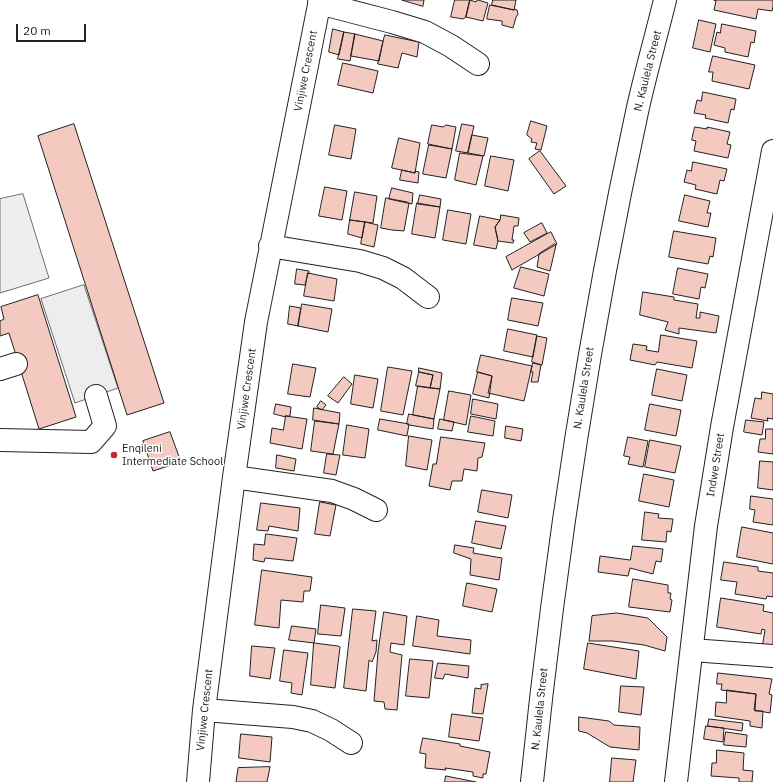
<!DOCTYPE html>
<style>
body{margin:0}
#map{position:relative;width:773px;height:782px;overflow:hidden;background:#fff;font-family:"IBM Plex Sans",sans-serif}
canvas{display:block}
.scale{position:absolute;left:16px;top:24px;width:70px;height:18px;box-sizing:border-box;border:2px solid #222;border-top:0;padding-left:5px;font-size:12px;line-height:14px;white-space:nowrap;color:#222;-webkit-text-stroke:3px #fff;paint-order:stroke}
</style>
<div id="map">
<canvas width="773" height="782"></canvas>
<div class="scale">20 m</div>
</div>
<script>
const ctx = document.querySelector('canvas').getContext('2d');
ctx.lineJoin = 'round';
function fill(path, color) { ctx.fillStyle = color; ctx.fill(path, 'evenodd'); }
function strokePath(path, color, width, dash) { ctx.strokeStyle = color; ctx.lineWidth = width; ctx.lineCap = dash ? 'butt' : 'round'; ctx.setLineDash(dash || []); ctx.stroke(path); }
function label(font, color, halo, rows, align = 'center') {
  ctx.font = font + ' "IBM Plex Sans",sans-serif'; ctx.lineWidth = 3; ctx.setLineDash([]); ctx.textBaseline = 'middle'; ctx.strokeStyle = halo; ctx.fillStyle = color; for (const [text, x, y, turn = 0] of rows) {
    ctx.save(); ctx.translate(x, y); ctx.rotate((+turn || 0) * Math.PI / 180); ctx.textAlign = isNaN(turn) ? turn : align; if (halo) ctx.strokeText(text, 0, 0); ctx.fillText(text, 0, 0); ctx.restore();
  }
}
const green = new Path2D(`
 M23 194 49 278 0 293V199Z`);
fill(green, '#eee');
strokePath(green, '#6f6f6f', 1);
const parking = new Path2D(`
 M84 285 118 388 75 403 41 299Z`);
fill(parking, '#ededed');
strokePath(parking, '#6f6f6f', 1);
const building = new Path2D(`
 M402 0H424L423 6Z
 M455 0H470L466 17 463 19 451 17Z
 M470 0 476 2 477 0H478L488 3 483 21 466 17Z
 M493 0H516L514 10 492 5Z
 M714 0H773V7L772 11 758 9 756 19 714 10 716 1Z
 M490 5 514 10V9L517 10 518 14 516 17 513 28 502 25V21L487 19Z
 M699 20 716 24 710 52 693 48Z
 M722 24 756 31 754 43 751 42 748 57 725 52V48L714 45 717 32 720 33Z
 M333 29 344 32 339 55 329 52Z
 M344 32 355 34 350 61 338 59Z
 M355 34 383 41 379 61 351 56Z
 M385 35 419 42 417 57 402 53 398 68 378 64Z
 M713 56 755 65 749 89 712 81 713 72H709Z
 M343 63 378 71 373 93 338 85Z
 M703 92 736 99 734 110 731 109 728 123 705 118 706 115 694 113 697 100 701 101Z
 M531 121 547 126 541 150 535 149 537 143 531 142 532 139 527 135Z
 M74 124 164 403 127 415 38 136Z
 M462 124 474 126 468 153 456 151Z
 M335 125 356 129 351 159 329 155Z
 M432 125 443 127 446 125 456 127 452 149 428 144Z
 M695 127 707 129V127L730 132 727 144 731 145 728 158 694 151 696 141 692 140Z
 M472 135 488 138 484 156 468 153Z
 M399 138 420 143 415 173 392 168Z
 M429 145 452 149 446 178 423 174Z
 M540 151 566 186 554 194 529 159Z
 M460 153 483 156 476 185 455 180Z
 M491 156 514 160 508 191 485 186Z
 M693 162 727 169 724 181 720 180 717 194 695 189 696 185 684 182 687 170 691 171Z
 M402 170 415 173V171L419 172 418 183 400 180Z
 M325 187 347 191 342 220 319 216Z
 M392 188 413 193 412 204 389 199Z
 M355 192 377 196 373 223 350 220Z
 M420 195 441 199 440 207 418 204Z
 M685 195 710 201 707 213H711L708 227 679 221Z
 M386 198 407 202 409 203 404 231 392 230 381 228Z
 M417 203 440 207 435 238 412 234Z
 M448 210 471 214 466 244 443 240Z
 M501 215 519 218 518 226H514L512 240H514L513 243 498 241 495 227 500 220Z
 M480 216 500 220 495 227 498 241 496 249 474 245Z
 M350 220 365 222 362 238 348 234Z
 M365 222 378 225 374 247 361 244Z
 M542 223 547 233 530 242 524 233Z
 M674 231 716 238 713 257 710 256 708 264 669 257Z
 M551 232 557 244 512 270 506 257Z
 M555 244 556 245 550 271 537 267 539 254Z
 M521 267 549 274 544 296 514 288Z
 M678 268 708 274 705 288 701 287 699 299 673 294Z
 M297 269 309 271V274L308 273 305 285 295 284Z
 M308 273 337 279 334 301 304 296Z
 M643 292 674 297V300L698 304 696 318H700V312L719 316 716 333 679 328V334L665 330 668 322 640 315Z
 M38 295 76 417 39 429 9 333 0 336V321L4 319 1 307Z
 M512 298 543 303 538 326 508 320Z
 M302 304 332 309 328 332 298 326Z
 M290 306 301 308 298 326 288 324Z
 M508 329 537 335 533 357 504 351Z
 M661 335 697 341 692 368 657 362 655 365 630 360 633 344 647 346 646 350 658 352Z
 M537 336 547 338 542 365 532 362Z
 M481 355 532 366 524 401 488 393 492 376 477 372Z
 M533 363 541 365 538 382H531L533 372H531Z
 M293 364 316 368 310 397 288 394Z
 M388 367 412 371 403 415 381 411Z
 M419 368 442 373 440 389 430 388 433 375 419 372Z
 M657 369 687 375 682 401 652 395Z
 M419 372 433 375 430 388 416 386Z
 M478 372 492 376 489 398 473 394Z
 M355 375 378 379 373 408 351 404Z
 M344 377 352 384 338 403 328 396Z
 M418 386 440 389 434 419 413 415Z
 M449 391 471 395 466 425 444 420Z
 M762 392 773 394V419L767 418 768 421 751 418 755 398 761 399Z
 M473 399 498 404 496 419 471 414Z
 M321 401 326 405 322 410 317 407Z
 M276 404 291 407 290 416H285L286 417 274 414Z
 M650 404 681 410 676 436 645 430Z
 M314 408 340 413 339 424 313 420Z
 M409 414 434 419 433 429 409 425 407 424Z
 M286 416 307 419 302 449 270 443 272 428 283 430Z
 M471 416 495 421 493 436 468 432Z
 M380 419 409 424 407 436 378 430Z
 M440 419 454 422 452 431 438 429Z
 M746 420 764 422 762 435 744 432Z
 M315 421 339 424 333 454 311 451Z
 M347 425 369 429 365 458 343 455Z
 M506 426 523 429 521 441 505 438Z
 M766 429H773V454L758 452 760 439H765Z
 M170 432 181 462 153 471 143 441Z
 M409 436 432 440 427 470 406 466Z
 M441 437 485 443 482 457 478 458 477 471 464 469 462 481H452L450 490 429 486 433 464H436Z
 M628 437 648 441 643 467 628 464 630 457 624 456Z
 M650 440 681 446 675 473 645 467Z
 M327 454 340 455 336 475 324 473Z
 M277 455 296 459 294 471 276 468Z
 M760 461 773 462V490L758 488Z
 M644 474 674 480 669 507 639 501Z
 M482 490 512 495 508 518 478 512Z
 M751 496 773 499V525L753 522 755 510 750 509Z
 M320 502 336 505 330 536 315 534Z
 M261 503 300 508 298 531 269 526 268 531 257 530Z
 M645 512 659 514 658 518 673 519 671 532 667 531 666 542 642 540Z
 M476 521 506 526 501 549 472 543Z
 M742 527 773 533V564L737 557Z
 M266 534 297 538 293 561 265 558 264 562 253 560 254 544 264 545Z
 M455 545 474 548 473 553 502 558 499 580 470 575 471 559 454 553Z
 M633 546 663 549 661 562 656 561 653 574 630 568 628 576 598 572 600 556 630 560Z
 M724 562 758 567V571L773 573V597L767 596 766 599 735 594 737 582 721 580Z
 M262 570 312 577 310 591H304L303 602 281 600 279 628 255 625Z
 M633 579 668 585V593H671L670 599 672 600 670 612 629 607Z
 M467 583 497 589 492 612 463 606Z
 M721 598 764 605 763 611 773 613V648H762L765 630 762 629 761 634 717 627Z
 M321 605 345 608 341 636 318 634Z
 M353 609 376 611 372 641 377 640 376 652 372 662 369 660 366 691 344 688Z
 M384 612 407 616 404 645 391 643 390 652 402 655 397 710 385 709 384 702 374 701 378 652Z
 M617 613 648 618 667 637 665 651 644 645 613 641H589L592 616Z
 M417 616 439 620 437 636 471 640 470 654 413 646Z
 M292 626 316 629 314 643 289 640Z
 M314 643 338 646 340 647 335 688 311 685Z
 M588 643 639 651 636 679 584 669Z
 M252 646 275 648 270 679 250 676Z
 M284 650 308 653 302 695 291 693 292 683 280 681Z
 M410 659 433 661 429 698 406 696Z
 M438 663 469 666 468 678 445 674 443 679 435 678Z
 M718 673 772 679 769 694 772 695 770 713 754 710 756 694 721 690 722 684H717Z
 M488 684 483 714 472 713 475 688 481 689V685Z
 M621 686 644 687 641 715 619 712Z
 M727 690 756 694 755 711H763L762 728 750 726V721L715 716 716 702 726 703Z
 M452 714 483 718 479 741 449 737Z
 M579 717 609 721 614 725 640 727 639 750 610 747 587 733 579 731Z
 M709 719 743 723 742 731 708 726Z
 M706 726 724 728 723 742 704 739Z
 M726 732 747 735 746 747 724 745Z
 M241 734 272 737 270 762 239 758Z
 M423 738 460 744V746L490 752 486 774H483V778L473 776V772L445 768 446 770 425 768 426 754 420 753Z
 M717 750 744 753 743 770 753 771 752 782H739V778L711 776 712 763H716Z
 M612 758 636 760 633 782H610Z
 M270 767 267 782H236L238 768Z
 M446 776 476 782H445Z`);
fill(building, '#f3c9c0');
strokePath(building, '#222', 1);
const minor = new Path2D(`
 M319 3 392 22 425 32 451 46 478 64
 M270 246 360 261 383 268 403 278 428 297
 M0 369 16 364
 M0 440 91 442 105 426 96 396
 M234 477 332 491 354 499 376 510
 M692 650 773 656
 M204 710 293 717 312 721 331 730 351 743
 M198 782 204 710 234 477 256 322 320 0
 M532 782C555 557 589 333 637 112 645 75 656 37 665 0
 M676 782 706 526 722 427 773 151`);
strokePath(minor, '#222', 24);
strokePath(minor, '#fff', 22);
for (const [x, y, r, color] of [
 [114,455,4,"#c62828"]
]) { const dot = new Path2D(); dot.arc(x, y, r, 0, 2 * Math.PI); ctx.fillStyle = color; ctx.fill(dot); strokePath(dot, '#fff', 1.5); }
label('11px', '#222', '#fff', [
 ["Vinjiwe Crescent",306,71,-79],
 ["N. Kaulela Street",648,71,-76],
 ["N. Kaulela Street",584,388,-81],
 ["Vinjiwe Crescent",247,389,-82],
 ["Indwe Street",716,465,-81],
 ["N. Kaulela Street",540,709,-84],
 ["Vinjiwe Crescent",205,710,-84]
]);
label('11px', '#222', '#fff', [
 ["Enqileni",122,449],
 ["Intermediate School",122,462]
], 'left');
</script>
